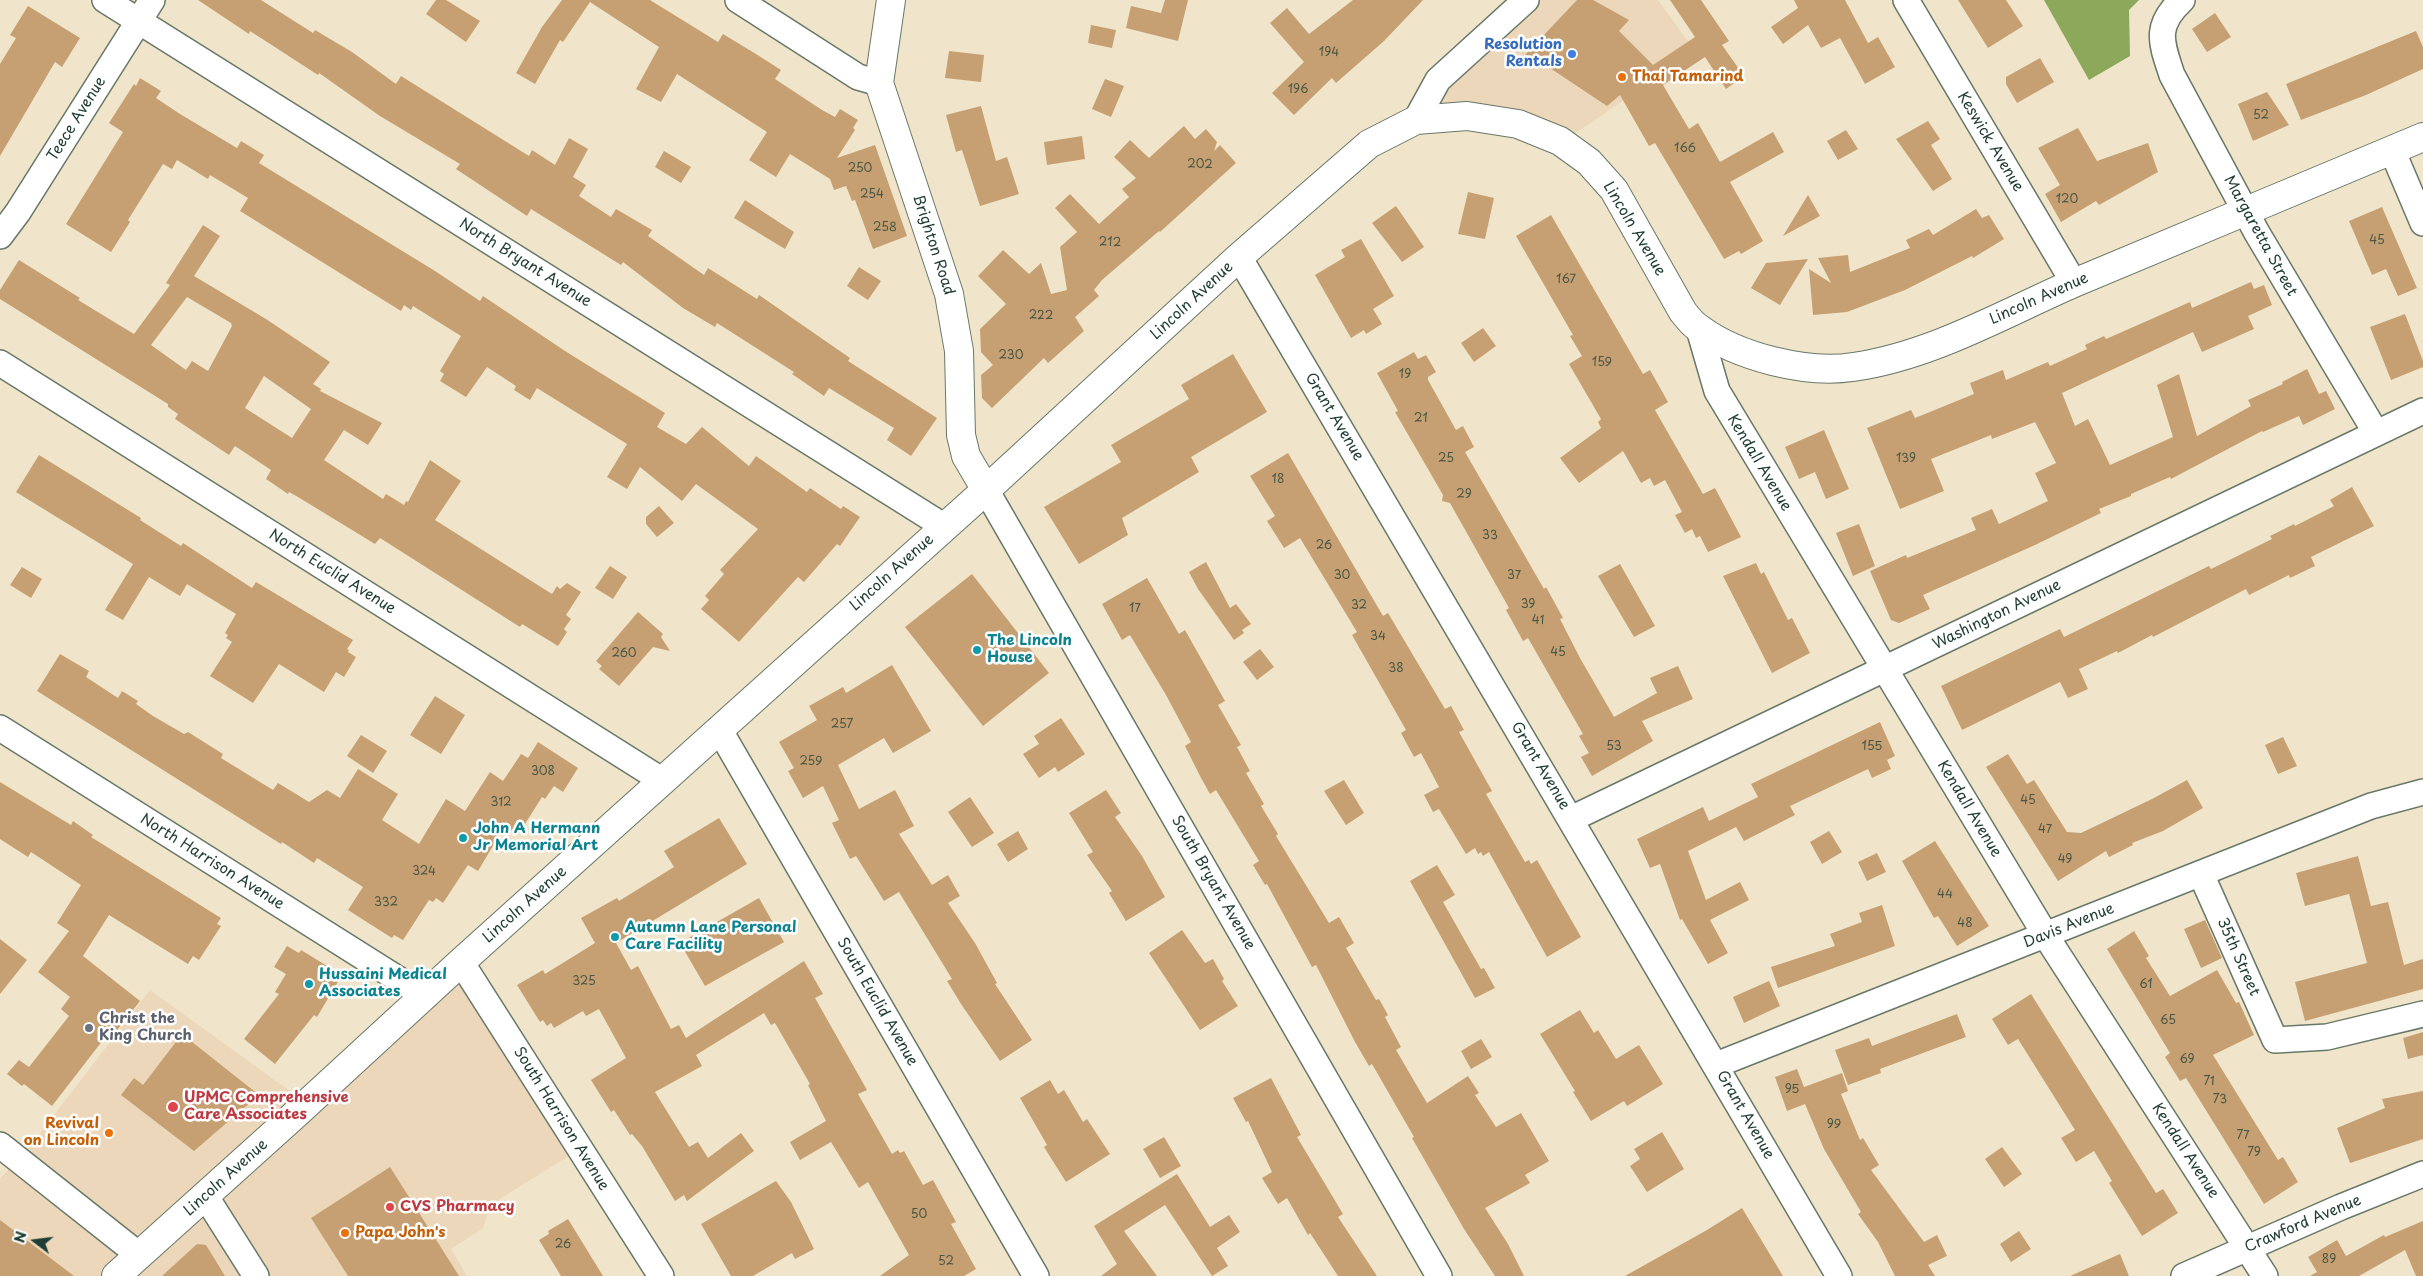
<!DOCTYPE html>
<style>
body{margin:0}
#map{position:relative;width:2423px;height:1276px;overflow:hidden;background:#f0e5ca;font-family:"Playpen Sans",sans-serif}
canvas{display:block}
.north{position:absolute;left:10px;top:1216px;width:50px;height:50px;-webkit-text-stroke:4px #fff;paint-order:stroke;rotate:285deg;font-size:14px;font-weight:700;line-height:20px;text-align:center;color:#1f3d34}
.north::after{content:'';display:block;margin:auto;width:18px;height:22px;background:#1f3d34;clip-path:polygon(50% 0,100% 100%,50% 72%,0 100%)}
</style>
<div id="map">
<canvas width="2423" height="1276"></canvas>
<div class="north">N</div>
</div>
<script>
const ctx = document.querySelector('canvas').getContext('2d');
ctx.lineJoin = 'round';
function fill(path, color) { ctx.fillStyle = color; ctx.fill(path, 'evenodd'); }
function strokePath(path, color, width, dash) { ctx.strokeStyle = color; ctx.lineWidth = width; ctx.lineCap = dash ? 'butt' : 'round'; ctx.setLineDash(dash || []); ctx.stroke(path); }
function label(font, color, halo, rows, align = 'center') {
  ctx.font = font + ' "Playpen Sans",sans-serif'; ctx.lineWidth = 5; ctx.setLineDash([]); ctx.textBaseline = 'middle'; ctx.strokeStyle = halo; ctx.fillStyle = color; for (const [text, x, y, turn = 0] of rows) {
    ctx.save(); ctx.translate(x, y); ctx.rotate((+turn || 0) * Math.PI / 180); ctx.textAlign = isNaN(turn) ? turn : align; if (halo) ctx.strokeText(text, 0, 0); ctx.fillText(text, 0, 0); ctx.restore();
  }
}
fill(new Path2D(`
 M1526 0H1658L1695 51 1582 129 1560 141 1416 120Z
 M461 962 580 1149 490 1205 483 1228 451 1249 467 1276H0V1179L31 1145 150 990 308 1104Z`), '#ecd7ba');
fill(new Path2D(`
 M2044 0H2139L2129 10 2130 56 2089 80Z`), '#8ca85b');
fill(new Path2D(`
 M198 0H261L313 33 315 30 352 52 396 84 401 76 529 156 532 150 555 165 569 138 588 149 573 177 586 185 579 196 611 217 616 209 652 230 648 236 704 275 708 268 757 299 759 295 850 358 848 361 937 418 911 456 887 440 894 428 829 388 824 396 792 374 794 372 717 323 715 327 683 308 623 262 621 265 531 209 527 216 456 169 460 164 380 116 319 73 318 75 250 31 249 34Z
 M436 0H446L480 21 466 42 426 14Z
 M562 0H650L718 42 723 34 756 54 781 70 775 79 822 110 835 117 840 109 858 120 853 128 855 130 837 158 875 145 907 236 873 249 855 200 852 201 846 186 834 190 830 179 790 154 776 177 749 160 767 132 677 74 661 102 636 89 659 47 590 2 563 42 560 40 535 84 516 73 542 27Z
 M1165 0H1188L1178 41 1126 28 1131 6 1161 13Z
 M1353 0H1423L1384 41 1336 83 1332 78 1294 115 1272 93 1304 62 1270 23 1287 8 1309 34Z
 M1577 0H1593L1629 20 1619 31 1653 65 1695 37 1670 0H1701L1729 41 1722 45 1744 76 1726 89 1705 57 1663 85 1689 129 1698 123 1720 162 1773 132 1784 152 1730 182 1763 241 1741 254 1739 251 1724 259 1655 143 1649 146 1620 95 1607 106 1547 66 1525 55Z
 M1794 0H1845L1868 43 1878 37 1895 67 1865 84 1840 38 1821 48 1808 25 1783 44 1771 27 1798 8Z
 M1958 0H2006L2023 26 1988 48Z
 M28 6 80 38 62 67 55 62 0 156V64L16 38 10 35Z
 M2215 13 2231 37 2207 52 2192 29Z
 M1091 25 1116 30 1112 48 1088 43Z
 M2416 31 2423 47V69L2366 95 2301 120 2286 84Z
 M949 51 984 55 981 82 945 78Z
 M2040 58 2054 82 2017 103 2006 84V77Z
 M140 78 161 91 156 98 180 114 237 148 241 141 264 155 259 163 435 271 480 301 483 296 565 351 665 413 657 427 686 444 702 427 749 466 756 456 807 492 810 488 841 509 843 506 860 517 840 546 837 544 804 582 798 577 739 642 701 609 709 600 705 596 724 574 720 570 758 529 696 484 682 501 640 467 627 489 607 477 627 444 537 388 530 400 514 390 516 386 487 367 466 397 440 381 444 374 440 371 461 336 413 306 411 310 404 305 401 311 240 211 248 198 210 175 208 179 177 160 172 169 163 164 128 220 130 222 111 252 66 224 123 132 109 123 134 84 136 86Z
 M1105 79 1124 86 1111 117 1092 109Z
 M2267 92 2289 125 2253 141 2238 104Z
 M981 106 996 161 1007 157 1019 194 980 206 962 150 956 152 946 115Z
 M1928 121 1940 139 1931 145 1952 179 1933 191 1896 139Z
 M1184 126 1195 139 1206 129 1217 142 1214 151 1220 145 1236 163 1160 232 1159 231 1102 280 1094 290 1099 296 1075 317 1084 331 1048 363 1044 358 992 408 982 398 981 375 993 365 981 352 980 329 1006 304 978 276 1003 250 1029 274 1041 263 1051 294 1067 290 1060 247 1077 232 1055 208 1070 194 1099 224 1129 197 1122 189 1136 178 1114 157 1130 140 1149 158Z
 M2078 128 2097 161 2148 143 2158 172 2099 205 2096 201 2061 222 2045 194 2060 185 2038 148Z
 M1846 130 1858 149 1838 160 1827 141Z
 M1082 136 1085 159 1047 165 1044 142Z
 M664 151 691 167 681 183 655 167Z
 M1468 192 1494 198 1485 239 1458 234Z
 M1808 195 1820 216 1783 236Z
 M745 200 794 232 785 249 734 218Z
 M1396 206 1424 247 1402 262 1372 223Z
 M2382 207 2417 288 2398 296 2386 269 2372 275 2349 221Z
 M1976 209 1982 218 1989 215 2004 239 1973 258 1972 256 1905 290 1847 312 1813 315 1809 269 1831 283 1818 258 1848 255 1850 272 1910 248 1906 240 1929 229 1933 235Z
 M1551 215 1643 374 1650 370 1668 402 1655 410 1703 494 1715 488 1741 537 1708 552 1700 536 1696 538 1692 529 1685 533 1675 515 1682 512 1665 480 1654 486 1650 478 1641 483 1623 451 1579 483 1560 458 1601 428 1598 422 1601 419 1569 364 1582 356 1570 336 1573 335 1516 236Z
 M203 225 220 236 194 276 266 319 330 362 313 384 321 389 320 391 382 423 368 445 344 430 324 460 383 499 386 494 404 505 406 501 408 502 430 460 461 481 435 520 552 594 557 586 560 589 567 583 581 592 566 615 571 619 564 629 567 632 558 646 522 624 520 627 380 538 375 544 298 497 289 492 288 494 266 479 271 470 235 446 229 455 175 419 178 414 168 407V404L0 299V290L19 260 80 298 78 300 134 334 170 285 166 283ZM187 297 231 323 232 326 208 371 192 361 186 370 151 345ZM264 376 311 409 292 438 245 408Z
 M1361 239 1394 296 1373 309 1382 324 1366 334 1364 330 1351 338 1315 275 1345 257 1341 250Z
 M1808 259 1780 305 1751 288 1766 263Z
 M859 267 881 281 868 300 847 286Z
 M2251 282 2254 289 2264 285 2272 305 2248 316 2254 329 2202 352 2193 332 2062 393 2075 426 2088 419 2110 465 2173 437 2157 385 2179 374 2197 436 2251 406 2248 400 2283 384 2282 382 2307 369 2319 394 2326 391 2335 409 2303 425 2299 416 2263 432 2262 431 2171 479 2170 477 2131 494V496L2099 509 2101 513 2035 545 1923 595 1930 609 1899 623 1891 620 1870 571 1906 555 1907 558 1976 530 1971 518 1992 509 1999 524 2048 501 2035 473 2056 463 2035 422 1992 439 1991 435 1931 459 1944 491 1900 509 1867 428 1911 410 1915 418 1974 394 1970 383 2003 370 2006 380 2048 362 2050 366 2087 349 2085 345 2104 336 2106 339 2190 302 2192 308Z
 M2405 314 2423 361V367L2391 380 2370 327Z
 M1483 328 1496 346 1474 362 1461 343Z
 M1414 352 1418 359 1426 355 1436 372 1428 377V380L1456 430 1463 426 1474 447 1465 452 1544 589 1546 587 1563 618 1560 619 1580 658 1614 717 1657 693 1650 678 1678 666 1693 699 1642 721 1653 741 1592 776 1581 757 1589 753 1579 736 1583 734 1528 638 1523 641 1506 610 1509 608 1450 503 1442 501 1443 495 1395 412 1398 411 1377 373Z
 M1233 354 1267 412 1191 457 1199 472 1122 518 1128 535 1079 564 1044 507 1121 462 1111 445 1189 399 1181 385Z
 M1824 430 1849 489 1826 499 1815 472 1799 479 1785 447Z
 M1288 453 1383 616 1388 613 1445 709 1451 706 1464 730 1459 732 1492 791 1486 794 1525 862 1529 860 1531 864 1537 860 1581 937 1547 957 1489 852 1483 856 1481 852 1478 854 1475 848 1466 854 1439 809 1433 812 1424 795 1439 787 1421 753 1414 757 1401 733 1406 730 1352 635 1357 632 1300 538 1284 548 1267 521 1275 516 1250 476Z
 M39 455 141 518 140 520 181 546 183 543 252 588 256 582 353 640 347 649 349 650 348 652 356 657 344 677 336 672 324 692 279 664 253 703 210 676 232 642 226 638 228 635 225 633 236 614 187 584 180 596 149 577 123 620 105 610 133 564 16 492Z
 M2352 487 2374 526 2311 557 2315 566 2290 578 2289 575 2249 595 2246 589 2153 637 2152 635 2118 653 2117 651 2079 669 2088 689 2068 698 2060 682 1962 730 1941 686 2060 629 2064 637 2209 566 2211 569 2272 539 2270 536 2294 524 2295 526 2334 506 2330 500Z
 M659 506 674 523 657 537 646 524V517Z
 M1859 524 1875 566 1853 576 1836 533Z
 M1206 562 1230 608 1236 604 1251 624 1242 630 1244 633 1234 640 1198 589 1189 572Z
 M1756 563 1761 574 1764 572 1788 620 1792 618 1810 653 1772 673 1723 576Z
 M1620 564 1655 626 1634 637 1598 576Z
 M610 566 627 577 613 599 595 588Z
 M22 567 42 579 31 598 10 585Z
 M972 574 1049 673 983 726 905 627Z
 M1147 578 1179 634 1185 630 1225 701 1218 705 1241 745 1237 747 1250 771 1246 773 1264 804 1261 806 1278 834 1276 836 1329 923 1339 917 1354 943 1346 948 1376 1000 1379 999 1388 1015 1385 1017 1401 1047 1396 1050 1427 1103 1468 1076 1479 1093 1475 1095 1496 1127 1521 1113 1549 1161 1525 1175 1530 1183 1485 1208 1508 1244 1524 1276H1495L1464 1229 1412 1138 1414 1137 1372 1064 1369 1066 1355 1042 1316 965 1312 967 1267 884 1265 885 1253 865 1259 861 1216 790 1210 794 1200 776 1185 746 1191 742 1166 695 1130 635 1122 640 1102 604Z
 M638 612 663 634 661 637 670 651 653 647 619 686 599 669 602 666 596 661Z
 M1260 649 1274 667 1257 680 1243 662Z
 M60 654 89 671 86 677 118 698 122 691 138 701 136 704 153 716 184 734 188 732 223 754 221 758 273 790 278 783 309 802 327 790 340 798 358 769 398 794 382 820 419 844 446 799 465 811 490 772 503 781 521 754 528 758 538 742 578 768 563 792 554 786 545 799 542 797 518 835 510 829 508 832 503 829 478 871 468 865 443 903 436 898 433 902 429 900 403 940 394 935 392 938 348 910 363 887 317 858 314 863 282 842 281 844 37 691Z
 M892 665 931 731 893 753 884 738 838 765 859 809 895 790 914 826 899 834 932 885 948 875 960 896 948 903 975 943 997 983 995 984 1032 1040 1000 1061 961 1004 947 981 952 979 899 892 884 901 856 856 850 859 832 823 839 820 823 786 803 798 788 771 794 768 779 742 817 720 809 706 843 687 846 693Z
 M435 696 465 715 441 754 410 735Z
 M1061 718 1085 754 1058 772 1055 767 1039 778 1023 754 1039 744 1034 736Z
 M1880 722 1895 756 1887 760 1891 769 1872 778 1868 769 1790 806 1795 815 1744 841 1736 827 1688 851 1706 900 1740 882 1749 900 1710 920 1728 953 1708 964 1682 919 1680 920 1660 864 1650 868 1637 839 1703 807 1709 821 1758 797 1751 784Z
 M361 735 387 751 373 773 347 756Z
 M2283 737 2297 766 2278 774 2265 745Z
 M2008 754 2027 784 2034 780 2067 832 2081 833 2152 799 2187 780 2203 808 2163 831 2132 843 2133 845 2109 857 2106 851 2058 881 1986 767Z
 M1344 780 1364 813 1346 825 1324 791Z
 M0 782 71 825 73 821 93 835 91 837 221 918 217 924 221 926 199 960 193 956 188 964 109 915 83 956 140 1001 107 1043 103 1040 52 1106 24 1084 22 1086 7 1074 19 1060 29 1067 69 1016 61 1009 70 997 38 972 69 931 57 923 81 885 31 852 28 857 0 839Z
 M1106 790 1121 813 1115 817 1142 856 1165 897 1126 921 1109 893 1112 891 1087 855 1093 852 1069 813Z
 M970 797 994 833 972 847 948 812Z
 M719 818 747 864 616 943 631 970 638 966 671 1029 679 1025 686 1038 804 961 823 994 815 998 867 1090 858 1094 892 1154 898 1150 900 1153 904 1151 923 1185 933 1180 956 1222 951 1224 976 1269 964 1276H880L909 1255 868 1182 859 1188 831 1142 800 1160 790 1142 826 1121 808 1085 810 1084 775 1023 771 1025 764 1013 696 1055 702 1066 655 1092 689 1147 698 1142 708 1158 741 1133 754 1151 687 1201 684 1195 675 1201 642 1146 632 1134 630 1135 614 1110 611 1112 591 1080 626 1058 599 1009 586 1016 583 1011 554 1028 551 1023 547 1026 543 1020 540 1022 517 985 543 970 545 974 595 943 581 918 617 898 619 901 674 867 664 851Z
 M1018 831 1028 849 1008 862 997 844Z
 M1829 831 1842 852 1822 864 1810 842Z
 M1935 841 1989 926 1957 946 1938 916 1934 918 1902 861Z
 M1877 853 1886 872 1867 881 1858 862Z
 M2358 856 2371 906 2388 902 2404 965 2423 959V989L2305 1021 2295 982 2367 963 2349 894 2305 906 2296 873Z
 M1437 865 1455 895 1443 902 1481 969 1484 968 1495 988 1475 998 1410 881Z
 M759 898 784 942 705 986 680 943Z
 M1882 905 1895 946 1778 988 1771 967 1835 946 1830 934 1862 922 1859 913Z
 M2205 920 2222 958 2201 968 2184 929Z
 M1182 930 1205 963 1213 959 1224 979 1222 981 1238 1006 1200 1030 1149 953Z
 M2134 931 2149 956 2146 958 2170 996 2217 970 2236 1003 2239 1002 2254 1035 2213 1055 2278 1160 2283 1157 2298 1182 2264 1204 2186 1078 2180 1081 2165 1057 2170 1053 2107 949Z
 M0 939 27 960 0 994Z
 M287 946 299 953 301 950 342 975 317 1017 314 1015 275 1064 244 1039 279 994 275 992 286 974 274 967Z
 M1769 981 1780 1006 1744 1023 1733 997Z
 M2031 994 2156 1193 2163 1189 2178 1213 2142 1236 2109 1183 2112 1181 2094 1151 2076 1162 2061 1138 2075 1130 2018 1039 2008 1045 1992 1019Z
 M1580 1010 1594 1033 1598 1030 1616 1059 1639 1045 1663 1084 1627 1106 1624 1101 1591 1121 1573 1092 1575 1091 1540 1034Z
 M1957 1014 1966 1037 1880 1069 1881 1073 1848 1085 1835 1050 1869 1038 1872 1046Z
 M2423 1032V1055L2408 1059 2403 1038Z
 M182 1034 259 1095 194 1151 121 1095 134 1078 143 1085Z
 M1481 1039 1492 1057 1471 1069 1461 1051Z
 M1797 1069 1804 1087 1842 1073 1848 1091 1841 1094 1860 1140 1863 1138 1879 1165 1871 1170 1924 1242 1937 1235 1947 1256 1928 1265 1935 1276H1895L1878 1242 1858 1214 1861 1212 1824 1149 1805 1104 1787 1111 1775 1077Z
 M1271 1078 1301 1135 1297 1137 1343 1214 1338 1217 1377 1276H1338L1310 1233 1308 1235 1287 1198 1278 1204 1262 1178 1272 1172 1248 1121 1246 1122 1233 1098Z
 M1050 1080 1058 1094 1064 1090 1083 1122 1087 1119 1110 1154 1066 1182 1044 1147 1047 1145 1020 1098Z
 M2423 1091V1139L2350 1163 2337 1128 2385 1108 2382 1099Z
 M1662 1132 1684 1169 1647 1192 1630 1166 1640 1159 1634 1149Z
 M1164 1137 1181 1166 1160 1178 1143 1149Z
 M2002 1147 2022 1174 2004 1187 1985 1159Z
 M390 1167 459 1276H348L311 1218Z
 M1177 1174 1210 1227 1229 1215 1240 1232 1217 1248 1228 1266 1212 1276 1165 1205 1124 1231 1157 1276H1101L1117 1264 1094 1226Z
 M776 1181 791 1202 814 1249 795 1259 792 1253 753 1276H731L701 1224Z
 M1742 1208 1783 1276H1625L1707 1230Z
 M568 1219 603 1276H561L539 1240 549 1234 548 1231Z
 M0 1220 74 1276H0Z
 M2423 1221V1276H2416L2405 1250 2359 1276H2310L2317 1272 2308 1257 2337 1240 2346 1256 2384 1235 2385 1237Z
 M2019 1231 2031 1249 2011 1262 2000 1244Z
 M197 1244 206 1245 225 1276H162Z
 M2120 1254 2129 1276H2070Z`), '#c6a072');
const minor = new Path2D(`
 M105 0 945 527
 M738 0 858 77 879 83
 M1906 0 2074 283
 M2182 0C2154 26 2161 42 2172 75L2257 233 2376 433
 M1416 120 1438 80 1526 0
 M2392 150 2423 223
 M0 236 18 212 152 0
 M1239 257 1839 1276
 M1699 329 1717 391 2046 936 2265 1276
 M0 363 663 781
 M986 490 1439 1276
 M0 728 425 996
 M719 729 1036 1276
 M1571 819 2423 411
 M2201 874 2275 1040 2327 1037 2423 1014
 M461 962 661 1276
 M1716 1065 2371 806 2423 792
 M0 1145 139 1255
 M206 1197 256 1276
 M2184 1276 2341 1207 2423 1174`);
const tertiary = new Path2D(`
 M891 0 879 83 949 294 959 351 961 435 966 456 986 490
 M116 1276 298 1112 461 962 986 490 1239 257 1369 144 1416 120 1467 116 1518 124 1560 141 1589 162 1614 190 1683 312C1688 318 1693 325 1700 329 1738 357 1806 374 1853 367 1931 356 2003 314 2074 283 2190 234 2307 186 2423 137`);
strokePath(minor, '#687868', 28);
strokePath(tertiary, '#687868', 30);
strokePath(minor, '#fff', 25);
strokePath(tertiary, '#fff', 28);
for (const [x, y, r, color] of [
 [1572,54,5,"#3f7fe0"],
 [1622,77,5,"#e8710a"],
 [977,650,5,"#0f9aa8"],
 [463,838,5,"#0f9aa8"],
 [615,937,5,"#0f9aa8"],
 [309,984,5,"#0f9aa8"],
 [89,1028,5,"#6b7280"],
 [173,1107,6,"#e0444e"],
 [109,1133,5,"#e8710a"],
 [390,1207,5,"#e0444e"],
 [345,1233,5,"#e8710a"]
]) { const dot = new Path2D(); dot.arc(x, y, r, 0, 2 * Math.PI); ctx.fillStyle = color; ctx.fill(dot); strokePath(dot, '#fff', 2); }
label('12px', '#495644', null, [
 ["194",1329,53],
 ["196",1298,90],
 ["52",2261,116],
 ["166",1685,149],
 ["202",1200,165],
 ["250",860,169],
 ["254",872,195],
 ["120",2067,200],
 ["258",885,228],
 ["45",2377,241],
 ["212",1110,243],
 ["167",1566,280],
 ["222",1041,316],
 ["230",1011,356],
 ["159",1602,363],
 ["19",1405,375],
 ["21",1421,419],
 ["25",1446,459],
 ["139",1906,459],
 ["18",1278,480],
 ["29",1464,495],
 ["33",1490,536],
 ["26",1324,546],
 ["30",1342,576],
 ["37",1514,576],
 ["39",1528,605],
 ["32",1359,606],
 ["17",1135,609],
 ["41",1538,621],
 ["34",1378,637],
 ["45",1558,653],
 ["260",624,654],
 ["38",1396,669],
 ["257",842,725],
 ["53",1614,747],
 ["155",1872,747],
 ["259",811,762],
 ["308",543,772],
 ["45",2028,801],
 ["312",501,803],
 ["47",2045,830],
 ["49",2065,860],
 ["324",424,872],
 ["44",1945,895],
 ["332",386,903],
 ["48",1965,924],
 ["325",584,982],
 ["61",2146,985],
 ["65",2168,1021],
 ["69",2187,1060],
 ["71",2209,1082],
 ["95",1792,1090],
 ["73",2220,1100],
 ["99",1834,1125],
 ["77",2243,1136],
 ["79",2254,1153],
 ["50",919,1215],
 ["26",563,1245],
 ["89",2329,1260],
 ["52",946,1262]
]);
label('bold 15px', '#366cbe', '#fff', [
 ["Resolution",1562,45],
 ["Rentals",1562,62]
], 'right');
label('bold 15px', '#c56008', '#fff', [
 ["Thai Tamarind",1632,77],
 ["Revival",99,1124,"right"],
 ["on Lincoln",99,1141,"right"],
 ["Papa John's",355,1233]
], 'left');
label('15px', '#1f3d34', '#fff', [
 ["Teece Avenue",77,119,-58],
 ["Keswick Avenue",1990,142,59],
 ["Lincoln Avenue",1634,229,59],
 ["Margaretta Street",2260,236,61],
 ["Brighton Road",933,245,72],
 ["North Bryant Avenue",525,263,32],
 ["Lincoln Avenue",2039,299,-24],
 ["Lincoln Avenue",1192,301,-43],
 ["Grant Avenue",1334,417,59],
 ["Kendall Avenue",1759,463,59],
 ["North Euclid Avenue",332,572,32],
 ["Lincoln Avenue",892,573,-42],
 ["Washington Avenue",1997,615,-26],
 ["Grant Avenue",1540,766,59],
 ["Kendall Avenue",1969,809,59],
 ["North Harrison Avenue",212,862,32],
 ["South Bryant Avenue",1213,883,60],
 ["Lincoln Avenue",525,905,-42],
 ["Davis Avenue",2069,926,-22],
 ["35th Street",2238,957,66],
 ["South Euclid Avenue",877,1002,60],
 ["Grant Avenue",1745,1115,60],
 ["South Harrison Avenue",561,1119,58],
 ["Kendall Avenue",2185,1151,57],
 ["Lincoln Avenue",226,1178,-42],
 ["Crawford Avenue",2303,1224,-23]
]);
label('bold 15px', '#0d838f', '#fff', [
 ["The Lincoln",987,641],
 ["House",987,658],
 ["John A Hermann",473,829],
 ["Jr Memorial Art",473,846],
 ["Autumn Lane Personal",625,928],
 ["Care Facility",625,945],
 ["Hussaini Medical",319,975],
 ["Associates",319,992]
], 'left');
label('bold 15px', '#5b616d', '#fff', [
 ["Christ the",99,1019],
 ["King Church",99,1036]
], 'left');
label('bold 15px', '#be3a42', '#fff', [
 ["UPMC Comprehensive",184,1098],
 ["Care Associates",184,1115],
 ["CVS Pharmacy",400,1207]
], 'left');
</script>
